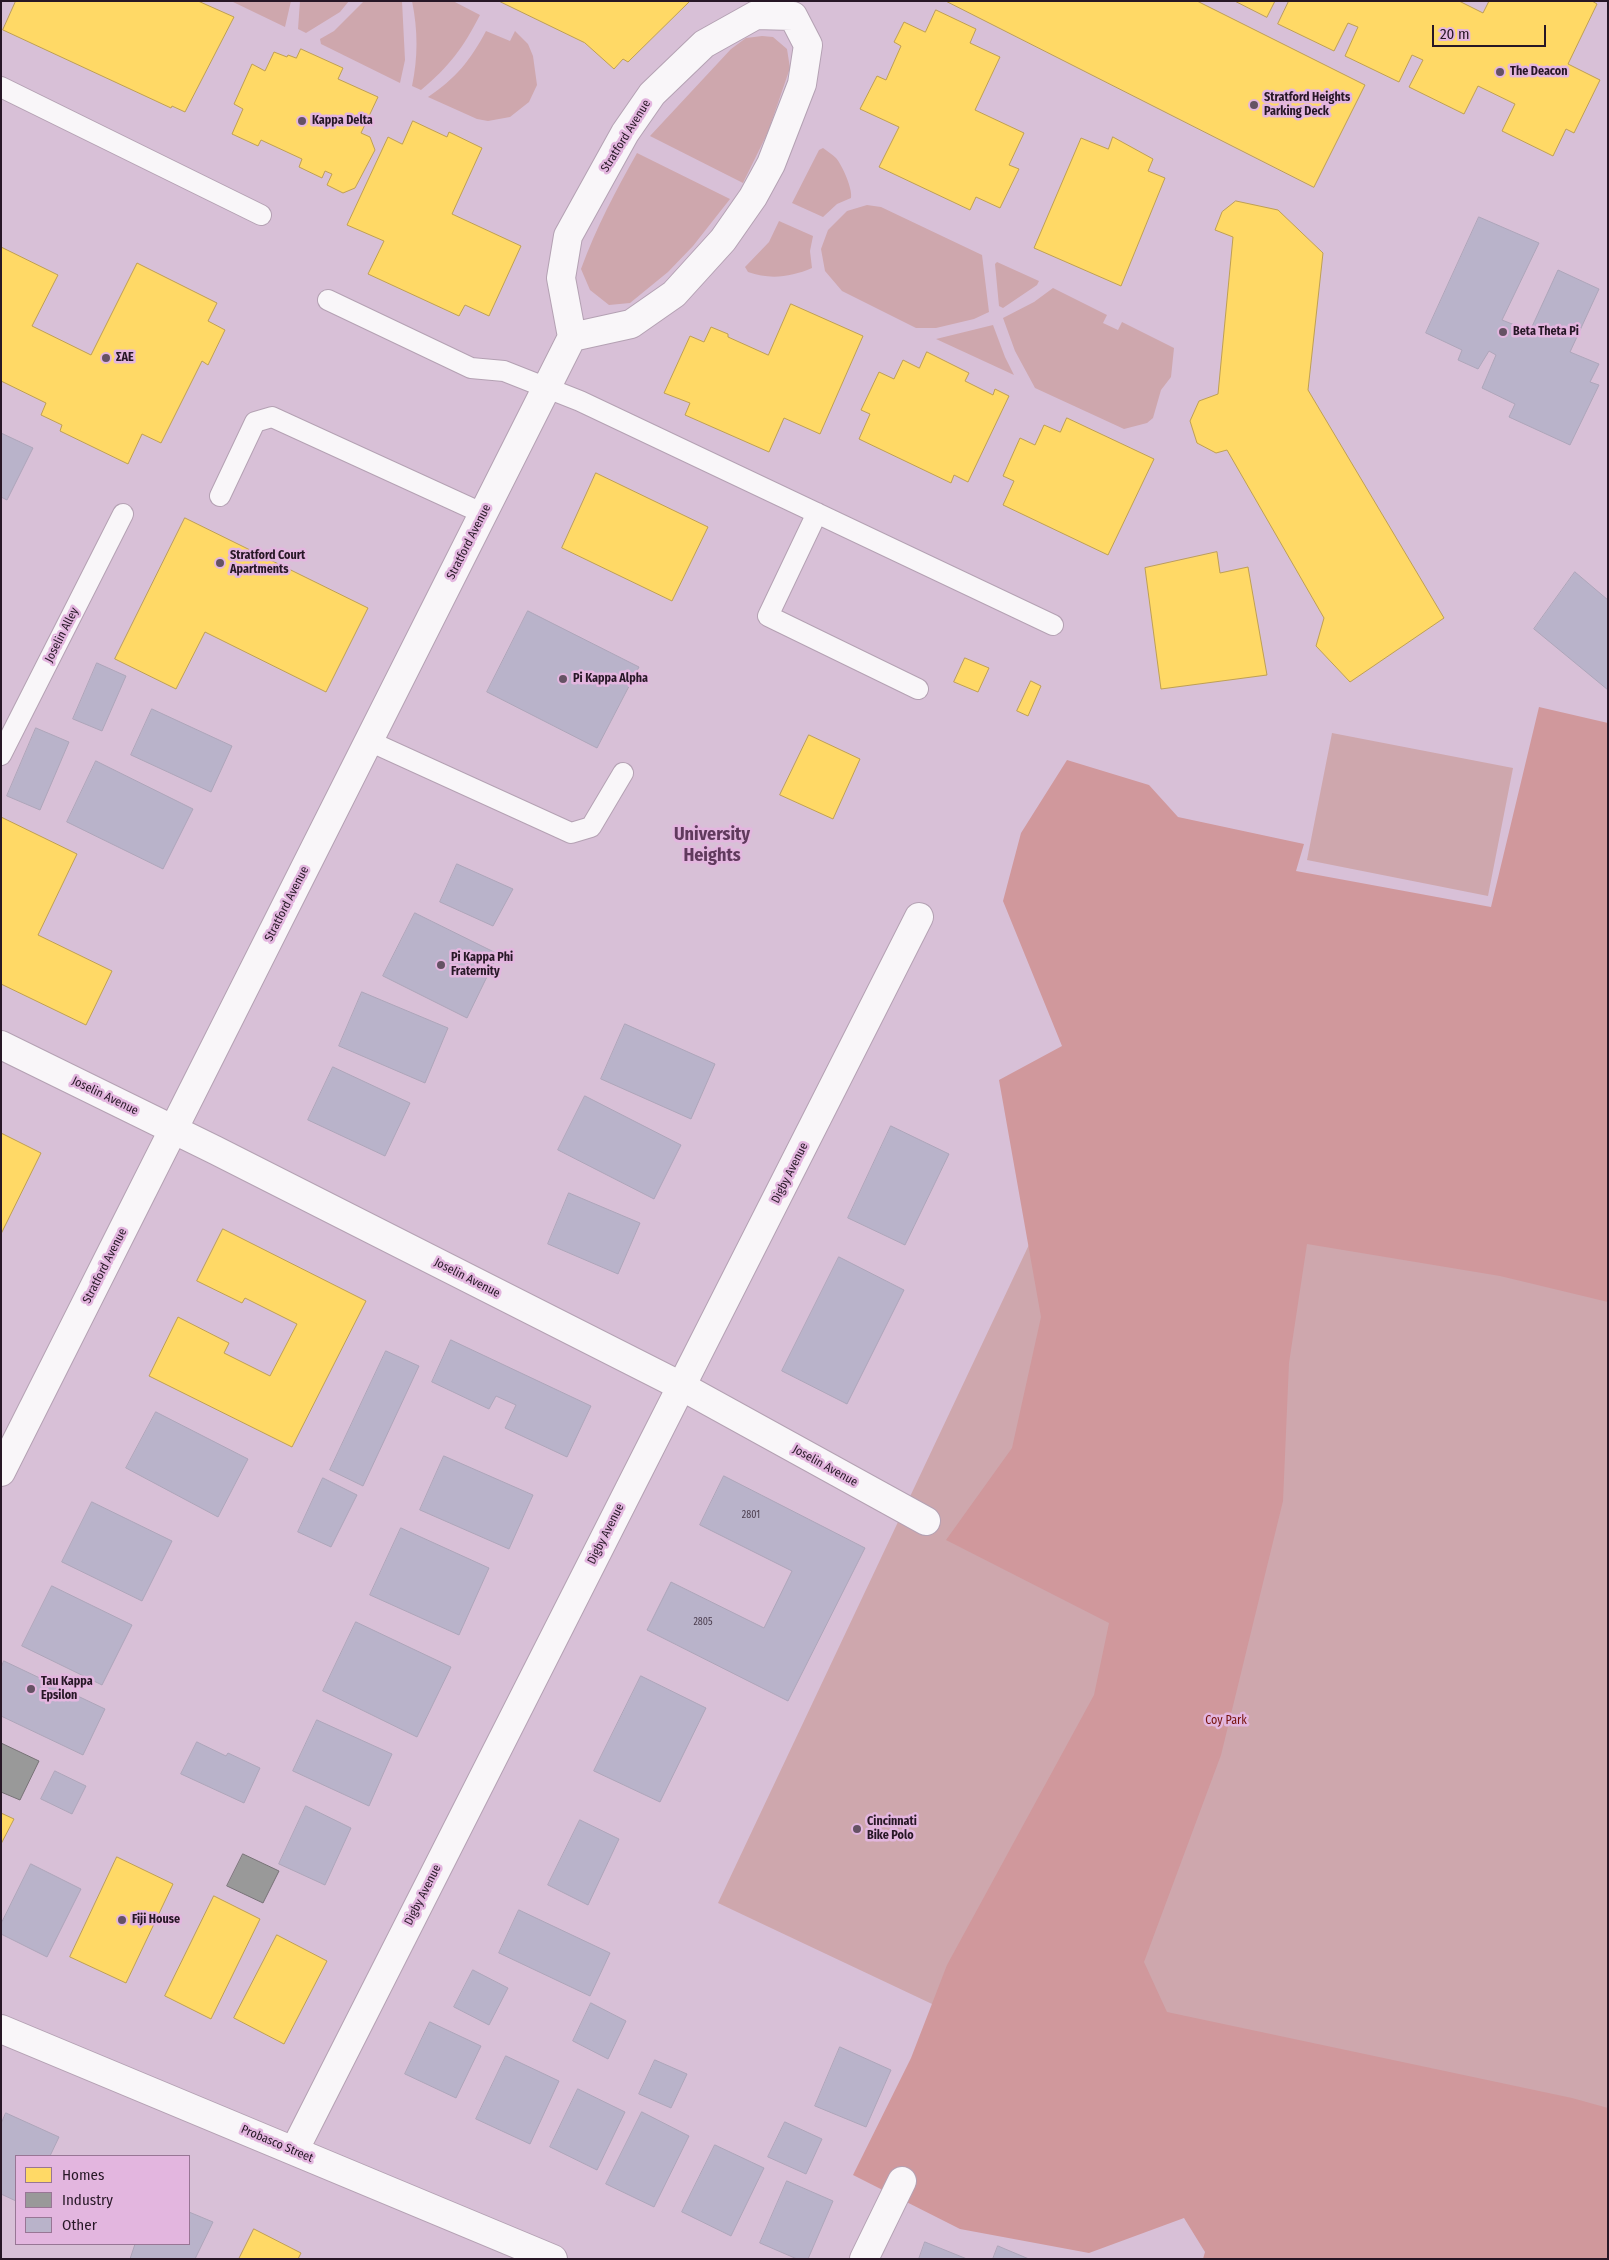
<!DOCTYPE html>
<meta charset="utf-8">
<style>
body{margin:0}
#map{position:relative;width:1609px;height:2260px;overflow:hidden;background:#d8c0d7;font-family:"Fira Sans Condensed",sans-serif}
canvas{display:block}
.frame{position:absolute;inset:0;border:2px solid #271726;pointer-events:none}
.legend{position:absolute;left:15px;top:2155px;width:175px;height:90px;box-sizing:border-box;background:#e3b6df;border:1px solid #987695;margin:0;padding:6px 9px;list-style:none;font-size:15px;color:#271726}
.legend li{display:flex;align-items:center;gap:10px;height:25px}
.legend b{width:25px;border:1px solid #987695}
.scale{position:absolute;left:1432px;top:25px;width:114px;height:22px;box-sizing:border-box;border:2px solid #271726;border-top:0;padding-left:6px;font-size:15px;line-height:18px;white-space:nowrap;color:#271726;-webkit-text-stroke:4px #e3b6df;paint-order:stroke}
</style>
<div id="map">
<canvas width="1609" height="2260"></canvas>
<div class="frame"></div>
<ul class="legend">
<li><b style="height:14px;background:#ffd966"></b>Homes</li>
<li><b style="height:14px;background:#999"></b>Industry</li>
<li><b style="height:14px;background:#b9b3ca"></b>Other</li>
</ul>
<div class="scale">20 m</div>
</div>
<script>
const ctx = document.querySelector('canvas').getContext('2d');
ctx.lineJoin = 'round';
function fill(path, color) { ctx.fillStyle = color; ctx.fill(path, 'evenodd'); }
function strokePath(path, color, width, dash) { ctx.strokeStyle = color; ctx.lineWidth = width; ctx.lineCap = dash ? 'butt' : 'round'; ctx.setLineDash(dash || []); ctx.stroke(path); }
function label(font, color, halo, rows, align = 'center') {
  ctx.font = font + ' "Fira Sans Condensed",sans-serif'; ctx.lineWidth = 5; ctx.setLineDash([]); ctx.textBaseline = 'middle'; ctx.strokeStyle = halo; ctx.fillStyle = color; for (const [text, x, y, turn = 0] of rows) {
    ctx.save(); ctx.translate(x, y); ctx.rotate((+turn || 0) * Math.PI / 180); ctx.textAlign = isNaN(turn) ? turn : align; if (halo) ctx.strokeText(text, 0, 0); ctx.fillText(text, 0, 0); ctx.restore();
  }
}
fill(new Path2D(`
 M231 1H291L285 27Z
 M300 1H349L340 12 306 33 298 29Z
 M364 1H402L405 60 400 83 321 44 320 39 334 31Z
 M412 1H453L480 15C463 48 449 67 421 90L412 86C418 57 418 31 412 1Z
 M486 31 510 41 515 31 528 44 533 56 537 85 529 102 510 117 488 121 477 119 428 97C456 78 470 61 486 31Z
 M762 36 773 37 787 49 790 68 768 132 743 183 650 136 731 49 746 38Z
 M823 148C827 151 832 154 836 158 842 165 853 189 851 198L837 204 823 217 792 203 819 150Z
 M637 153 730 199 693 246 668 272 630 303 609 305 590 290 581 269C596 228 616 190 637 153Z
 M867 205 881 207 982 255 989 312 974 319 936 328H916L842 291 825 271 821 249 828 230 847 211Z
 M779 221 813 236 810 251 812 268C791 277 770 280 748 272L745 267 769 242Z
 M997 262 1039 281 1037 285 1003 308 999 306 995 264Z
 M1053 288 1107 315 1103 323 1118 330 1122 322 1174 348 1171 377 1161 390 1153 418 1147 423 1124 429 1035 388 1015 351 1003 318 1034 302Z
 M993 325 1005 357 1014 375 936 339Z
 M1332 733 1513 768 1488 896 1307 860Z
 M1608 748V2226L1392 2221 718 1903 1129 1033 1427 1184Z`), '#cea7ad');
fill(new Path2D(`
 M1539 707 1608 723V1302L1500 1276 1307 1244 1289 1363 1283 1501 1221 1755 1144 1962 1167 2012 1572 2098 1608 2108V2259H1203L1205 2252 1184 2218 1089 2253 960 2229 853 2175 911 2058 947 1965 1094 1695 1109 1623 946 1540 1012 1448 1041 1317 999 1080 1062 1046 1003 901 1021 833 1067 760 1149 785 1178 817 1304 844 1296 871 1491 907Z`), '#d0989c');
const homes = new Path2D(`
 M16 1H198L234 17 185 112 172 106 171 108 3 30Z
 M499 1H690L628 62 623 59 614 69 585 43Z
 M946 1H1197L1365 85 1314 187Z
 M1235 1H1275L1267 17Z
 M1289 1H1459L1483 13 1489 1H1592L1597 4 1568 64 1600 80 1574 133 1566 129 1553 156 1502 131 1515 104 1478 86 1464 114 1409 87 1423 60 1412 55 1399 82 1345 56 1358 27 1348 23 1334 51 1278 24Z
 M936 10 976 29 970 43 1000 57 975 110 1024 133 1009 165 1019 169 1000 208 976 197 970 210 879 167 899 127 860 109 877 76 886 80 901 46 894 42 904 22 925 32Z
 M301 49 343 68 338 79 378 97 361 133 370 137 375 150 355 188 343 193 327 185 332 174 325 171 322 178 299 167 302 159 261 140 258 146 232 134 243 109 234 104 252 64 265 71 274 52 287 57 288 55 296 58Z
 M413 121 447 137 449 132 482 148 452 214 521 246 489 316 465 305 459 316 368 274 384 241 347 225 388 137 402 144Z
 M1113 137 1153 159 1148 171 1165 178 1121 286 1034 248 1081 138 1108 149Z
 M1236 201 1278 210 1323 253 1308 390 1444 618 1350 682 1316 646 1324 618 1227 450 1216 453 1197 443 1190 421 1199 401 1218 394 1233 237 1215 230 1222 212Z
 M1 247 58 275 32 326 91 355 137 263 217 303 208 321 225 330 208 365 202 361 161 443 142 434 128 464 60 431 62 425 41 415 46 403 1 381Z
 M791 304 863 336 820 434 784 418 769 452 685 415 690 403 664 393 690 336 704 342 711 327 728 334V337L768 355Z
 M927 352 969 373 965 381 993 395 995 389 1009 396 968 482 954 475 951 483 859 439 870 414 861 410 879 372 894 379 903 360 919 368Z
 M1067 418 1154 459 1108 555 1003 505 1014 481 1003 476 1020 438 1035 445 1044 425 1060 432Z
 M596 473 708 527 672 601 562 548Z
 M185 518 368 608 326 692 205 632 176 689 115 659Z
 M1217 552 1220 573 1248 567 1267 675 1161 689 1145 568Z
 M965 658 989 668 978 692 954 682Z
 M1031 681 1041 686 1028 716 1017 711Z
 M809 735 860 759 833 819 780 795Z
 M1 817 77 854 38 935 112 971 86 1025 1 984Z
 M1 1133 41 1153 1 1234Z
 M223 1229 366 1301 292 1447 149 1376 178 1317 229 1343 224 1353 270 1376 297 1324 245 1298 242 1303 197 1281Z
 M1 1813 14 1819 1 1844Z
 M117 1857 173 1884 126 1983 70 1957Z
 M214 1896 260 1919 211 2019 165 1996Z
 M277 1935 327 1961 284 2044 234 2018Z
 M254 2229 301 2253 298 2259H239Z`);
fill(homes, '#ffd966');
strokePath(homes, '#be9f53', 1);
const industry = new Path2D(`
 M1 1743 39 1761 20 1800 1 1792Z
 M243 1854 279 1871 263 1903 227 1886Z`);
fill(industry, '#999');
strokePath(industry, '#777276', 1);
const building = new Path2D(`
 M1479 217 1539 243 1502 320 1530 331 1558 270 1599 289 1570 352 1599 364 1590 382 1599 385 1570 445 1509 417 1515 404 1482 388 1496 355 1489 351 1478 369 1458 360 1462 350 1426 333Z
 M1 433 33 448 7 500 1 497Z
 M1575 572 1608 600V690L1534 629Z
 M528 611 639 667 597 748 487 692Z
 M97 663 126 676 102 731 73 719Z
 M152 709 232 746 211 792 131 755Z
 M36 728 69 742 40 810 7 796Z
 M96 761 193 809 163 869 67 822Z
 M457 864 513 889 493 926 440 902Z
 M415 913 498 954 467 1018 383 976Z
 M362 992 448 1028 425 1083 339 1046Z
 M625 1024 715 1064 691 1119 601 1079Z
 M333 1067 410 1103 385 1156 308 1120Z
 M585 1096 681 1145 654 1199 558 1150Z
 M891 1126 949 1154 905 1245 848 1218Z
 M569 1193 640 1223 618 1274 548 1244Z
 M839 1257 904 1290 847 1404 782 1371Z
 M451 1340 591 1406 567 1457 505 1428 516 1405 496 1396 489 1409 432 1382Z
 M386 1351 419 1366 363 1486 330 1470Z
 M156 1412 248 1459 218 1517 126 1468Z
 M444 1456 533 1495 509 1549 420 1510Z
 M724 1476 865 1548 788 1701 647 1630 671 1582 764 1628 792 1571 700 1525Z
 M323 1478 357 1495 331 1547 298 1532Z
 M92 1502 172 1541 142 1601 62 1562Z
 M401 1528 489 1568 459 1635 370 1595Z
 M52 1586 132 1625 102 1685 22 1646Z
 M356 1622 451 1667 417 1737 323 1691Z
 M4 1661 105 1709 83 1755 1 1716V1668Z
 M641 1676 706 1708 660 1802 594 1771Z
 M317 1720 392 1754 369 1806 293 1771Z
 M197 1742 226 1756 228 1753 260 1768 244 1803 181 1774Z
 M55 1771 86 1786 72 1814 41 1799Z
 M306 1806 351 1828 325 1885 279 1864Z
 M580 1820 619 1839 588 1905 548 1885Z
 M31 1864 81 1889 47 1957 1 1934V1924Z
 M519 1910 610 1953 590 1996 499 1953Z
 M473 1970 508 1988 489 2025 454 2007Z
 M591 2003 626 2021 608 2059 573 2041Z
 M430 2022 481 2046 456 2098 405 2074Z
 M840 2047 891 2070 866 2127 815 2106Z
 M506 2056 559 2081 530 2144 476 2119Z
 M655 2060 687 2074 671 2108 639 2094Z
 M578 2089 625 2112 597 2170 550 2147Z
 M642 2112 689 2136 654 2207 606 2184Z
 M6 2113 59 2137 50 2156H16V2201L1 2194V2124Z
 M785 2122 822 2139 806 2174 768 2157Z
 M715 2145 764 2168 731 2236 682 2212Z
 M787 2181 833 2201 808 2259H797L760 2243Z
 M189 2212 213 2222 195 2259H130L135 2244H189Z
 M925 2242 967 2259H919Z
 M998 2246 1029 2259H993Z`);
fill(building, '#b9b3ca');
strokePath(building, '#ada5b9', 1);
const lane = new Path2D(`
 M1 87 261 215
 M328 300 471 368 504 371 580 401 1053 625
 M220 496 255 422 272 417 484 514
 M817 513 768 616 918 689
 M369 741 571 833 591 827 623 773
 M1 755 123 514`);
const street = new Path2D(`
 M572 337 631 324 674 294 723 240 753 197 771 164 802 84 808 45 793 16
 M1 1045 215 1150 681 1386 926 1521
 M1 1472 572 337 561 278 568 236 625 133 652 94 704 44 756 15 793 16
 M1 2029 553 2259
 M294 2151 919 917
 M864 2259 902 2181`);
strokePath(lane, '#b4a1b3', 22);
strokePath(street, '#b4a1b3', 30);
strokePath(lane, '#f9f6f9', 20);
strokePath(street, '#f9f6f9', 28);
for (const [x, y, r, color] of [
 [1500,72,5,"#655264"],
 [1254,105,5,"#655264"],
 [302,121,5,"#655264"],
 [1503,332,5,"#655264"],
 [106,358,5,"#655264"],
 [220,563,5,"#655264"],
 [563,679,5,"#655264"],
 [441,965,5,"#655264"],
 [31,1689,5,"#655264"],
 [857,1829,5,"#655264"],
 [122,1920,5,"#655264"]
]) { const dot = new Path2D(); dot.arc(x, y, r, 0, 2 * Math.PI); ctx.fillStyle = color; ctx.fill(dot); strokePath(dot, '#e3b6df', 2); }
label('10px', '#4c3e4f', null, [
 ["2801",751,1515],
 ["2805",703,1622]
]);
label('bold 12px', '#271726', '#e3b6df', [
 ["The Deacon",1510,72],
 ["Stratford Heights",1264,98],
 ["Parking Deck",1264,112],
 ["Kappa Delta",312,121],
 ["Beta Theta Pi",1513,332],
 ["ΣΑΕ",116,358],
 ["Stratford Court",230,556],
 ["Apartments",230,570],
 ["Pi Kappa Alpha",573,679],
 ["Pi Kappa Phi",451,958],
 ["Fraternity",451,972],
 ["Tau Kappa",41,1682],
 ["Epsilon",41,1696],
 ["Cincinnati",867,1822],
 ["Bike Polo",867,1836],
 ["Fiji House",132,1920]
], 'left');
label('12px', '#271726', '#e3b6df', [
 ["Stratford Avenue",626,136,-58],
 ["Stratford Avenue",469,542,-63],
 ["Joselin Alley",62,635,-63],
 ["Stratford Avenue",287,904,-63],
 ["Joselin Avenue",105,1096,26],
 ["Digby Avenue",790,1173,-63],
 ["Stratford Avenue",105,1266,-63],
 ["Joselin Avenue",467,1278,27],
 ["Joselin Avenue",825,1466,29],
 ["Digby Avenue",606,1534,-63],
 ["Digby Avenue",423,1895,-63],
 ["Probasco Street",277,2144,23]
]);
label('12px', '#75110b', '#e3b6df', [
 ["Coy Park",1226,1721]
]);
label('bold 18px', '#603a5d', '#e3b6df', [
 ["University",712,835],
 ["Heights",712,856]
]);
</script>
